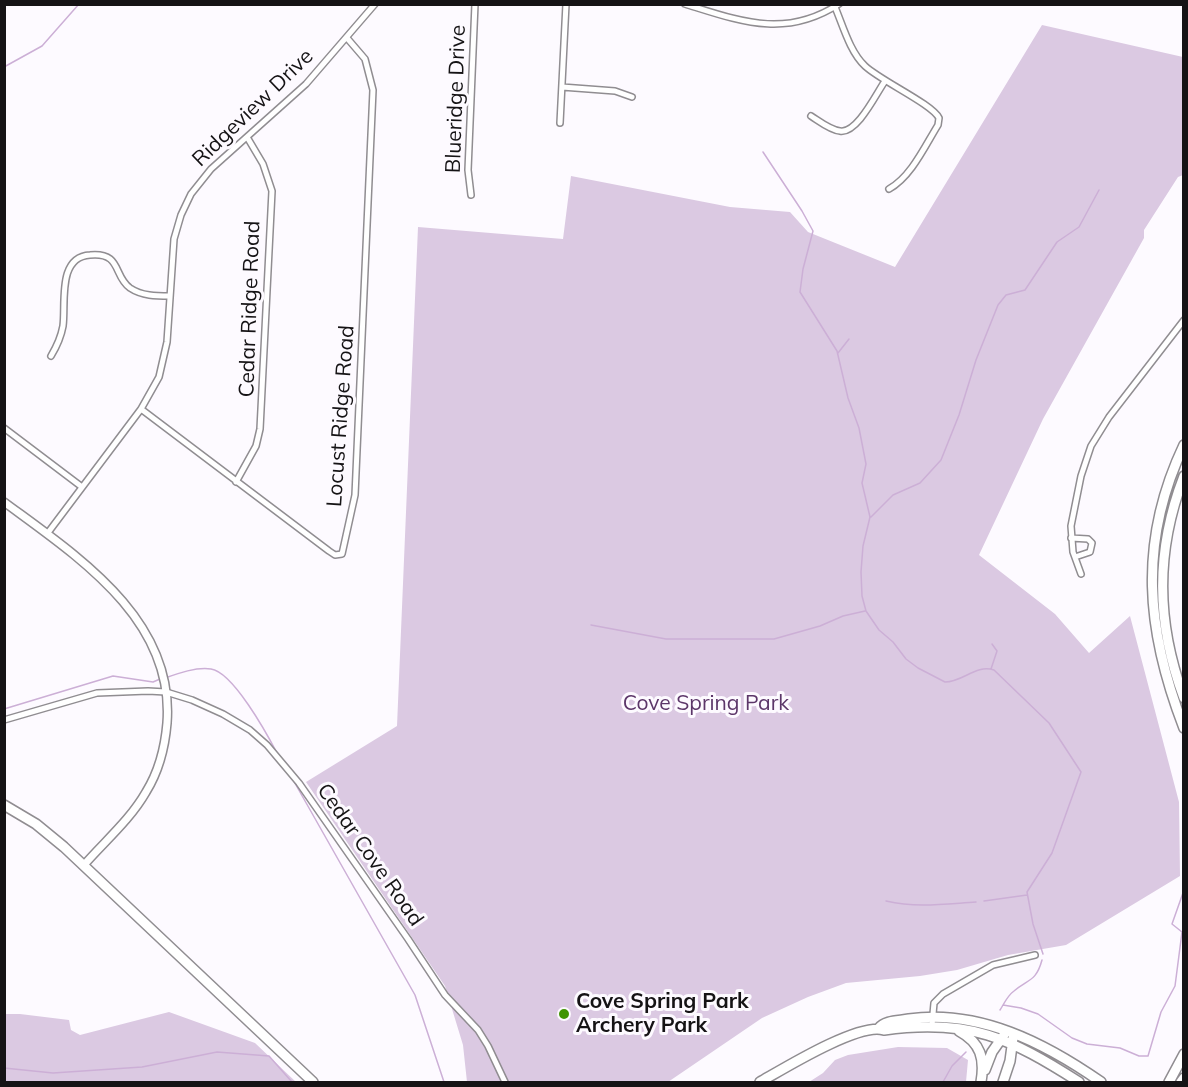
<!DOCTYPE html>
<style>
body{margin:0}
#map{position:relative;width:1188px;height:1087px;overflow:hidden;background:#fdfaff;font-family:Mulish,sans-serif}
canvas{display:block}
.frame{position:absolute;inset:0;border:6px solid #151315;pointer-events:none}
</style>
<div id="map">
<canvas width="1188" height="1087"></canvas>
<div class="frame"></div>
</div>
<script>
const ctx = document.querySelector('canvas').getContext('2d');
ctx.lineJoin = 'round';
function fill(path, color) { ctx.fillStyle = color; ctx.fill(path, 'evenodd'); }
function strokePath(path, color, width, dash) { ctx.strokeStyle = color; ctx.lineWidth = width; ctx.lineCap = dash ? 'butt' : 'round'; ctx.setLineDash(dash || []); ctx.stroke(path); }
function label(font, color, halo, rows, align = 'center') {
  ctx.font = font + ' Mulish,sans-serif'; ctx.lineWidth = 6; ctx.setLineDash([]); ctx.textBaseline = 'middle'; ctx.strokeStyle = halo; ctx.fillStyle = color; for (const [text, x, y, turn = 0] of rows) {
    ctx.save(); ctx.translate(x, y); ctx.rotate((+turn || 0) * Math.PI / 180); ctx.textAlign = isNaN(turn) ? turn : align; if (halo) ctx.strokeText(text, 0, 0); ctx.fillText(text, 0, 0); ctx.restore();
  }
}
fill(new Path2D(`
 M1042 25 1183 57V175L1178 177 1144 230V238L1043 419 979 555 1055 614 1089 653 1130 616 1179 802 1180 876 1066 945 1008 955 957 970 920 976 846 983 808 997 762 1018 668 1082H467L463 1045 445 986 306 782 397 726 418 227 563 239 571 176 730 207 790 212 808 232 895 267Z
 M169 1012 255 1043 296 1082H5V1014H20L69 1020 71 1030 80 1035Z
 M898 1047 947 1048 968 1060 966 1082H809L823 1073 835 1060 848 1055Z`), '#dbc9e2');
strokePath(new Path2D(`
 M4 67 42 46 79 4
 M763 152 802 211 813 231 803 269 800 292 837 351 848 398 859 428 866 464 862 483 870 517 863 546 861 572 862 596 866 611 879 630 893 642 906 659 918 668 945 682C963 682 976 664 994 670L1049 723 1081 772 1052 853 1027 892 1033 924 1043 954
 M838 353 849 339
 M871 517 893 495 920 483 941 460 959 415 976 360 998 305 1006 295 1025 290 1057 242 1079 227 1099 190
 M591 625 666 639H774L820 626 843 616 865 611
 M991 669 997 651 992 644
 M165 678C179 673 196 667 211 669 233 672 267 734 277 753
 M4 709 113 676 153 682 160 679
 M292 778 415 995 444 1082
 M886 901C917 908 944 904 976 902
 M984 901 1027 895
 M1003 1005 1021 1008 1038 1014 1072 1038 1087 1044 1120 1048 1139 1056H1148L1161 1012 1175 986 1182 932 1172 924 1184 890
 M1000 1010C1004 1004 1007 996 1014 991 1028 979 1036 982 1042 960
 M4 1068 53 1073 142 1067 217 1052 269 1056 292 1082
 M943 1082 952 1066 966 1052`), '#ccafd6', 1.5);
const street = new Path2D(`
 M685 4C740 21 785 39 839 4
 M835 7C843 26 850 52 865 66 881 81 932 104 939 118L938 125C925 146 911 177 889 189
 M562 87 615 91 632 97
 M811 116C819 121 830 130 840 131 857 134 876 94 885 81
 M560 123 566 4
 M471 195 468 170 475 4
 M51 356C57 346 61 337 63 326 66 303 57 257 90 255 122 252 113 276 130 288 142 296 156 296 170 296
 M141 409 329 551 335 555 342 554 355 495 373 90 365 59 347 38
 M4 428 82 487
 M236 482 256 446 260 429 272 191 263 164 247 137
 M47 534 141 409 159 377 167 342 174 239 181 215 191 194 211 169 306 84 375 4
 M1071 538 1088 539 1092 543 1090 552 1075 557
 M1081 574 1073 552 1071 526 1081 476 1091 446 1109 417 1184 320
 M4 720 97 693 148 691 166 692 192 700 223 714 250 730 267 745 299 783 408 939 445 995 478 1030 488 1046 505 1082
 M932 1025 934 1003 943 994 993 965 1035 955`);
const secondary = new Path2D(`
 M4 502C77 556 175 619 167 723 165 747 159 771 146 792 130 820 105 841 84 865`);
const highway = new Path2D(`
 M1184 445C1138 542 1146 630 1184 728
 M1184 476C1155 551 1156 623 1184 698
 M4 805 36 824 64 847 313 1082
 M879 1028C885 1020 899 1021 909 1019 979 1009 1045 1043 1101 1082
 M959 1031C981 1043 985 1059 981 1082
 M985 1070 992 1052 1004 1035
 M760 1082C783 1069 859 1022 884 1030 969 1018 1010 1038 1079 1082
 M1003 1082 1010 1061 1013 1038
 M1169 1082 1184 1054
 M1181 1082 1184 1078`);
strokePath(street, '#908d91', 8);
strokePath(secondary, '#908d91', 10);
strokePath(highway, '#908d91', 12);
strokePath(street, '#fff', 5);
strokePath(secondary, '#fff', 7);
strokePath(highway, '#fff', 9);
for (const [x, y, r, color] of [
 [564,1014,6,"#409402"]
]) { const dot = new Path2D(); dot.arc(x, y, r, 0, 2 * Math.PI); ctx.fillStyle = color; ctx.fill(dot); strokePath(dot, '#fdfaff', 2); }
label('21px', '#151315', '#fdfaff', [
 ["Blueridge Drive",456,99,-88],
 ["Ridgeview Drive",253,108,-44],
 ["Cedar Ridge Road",250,309,-88],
 ["Locust Ridge Road",341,416,-86],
 ["Cedar Cove Road",370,855,55]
]);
label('21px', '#5c3669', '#fdfaff', [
 ["Cove Spring Park",706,704]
]);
label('bold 21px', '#151315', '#fdfaff', [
 ["Cove Spring Park",576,1002],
 ["Archery Park",576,1026]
], 'left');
</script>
